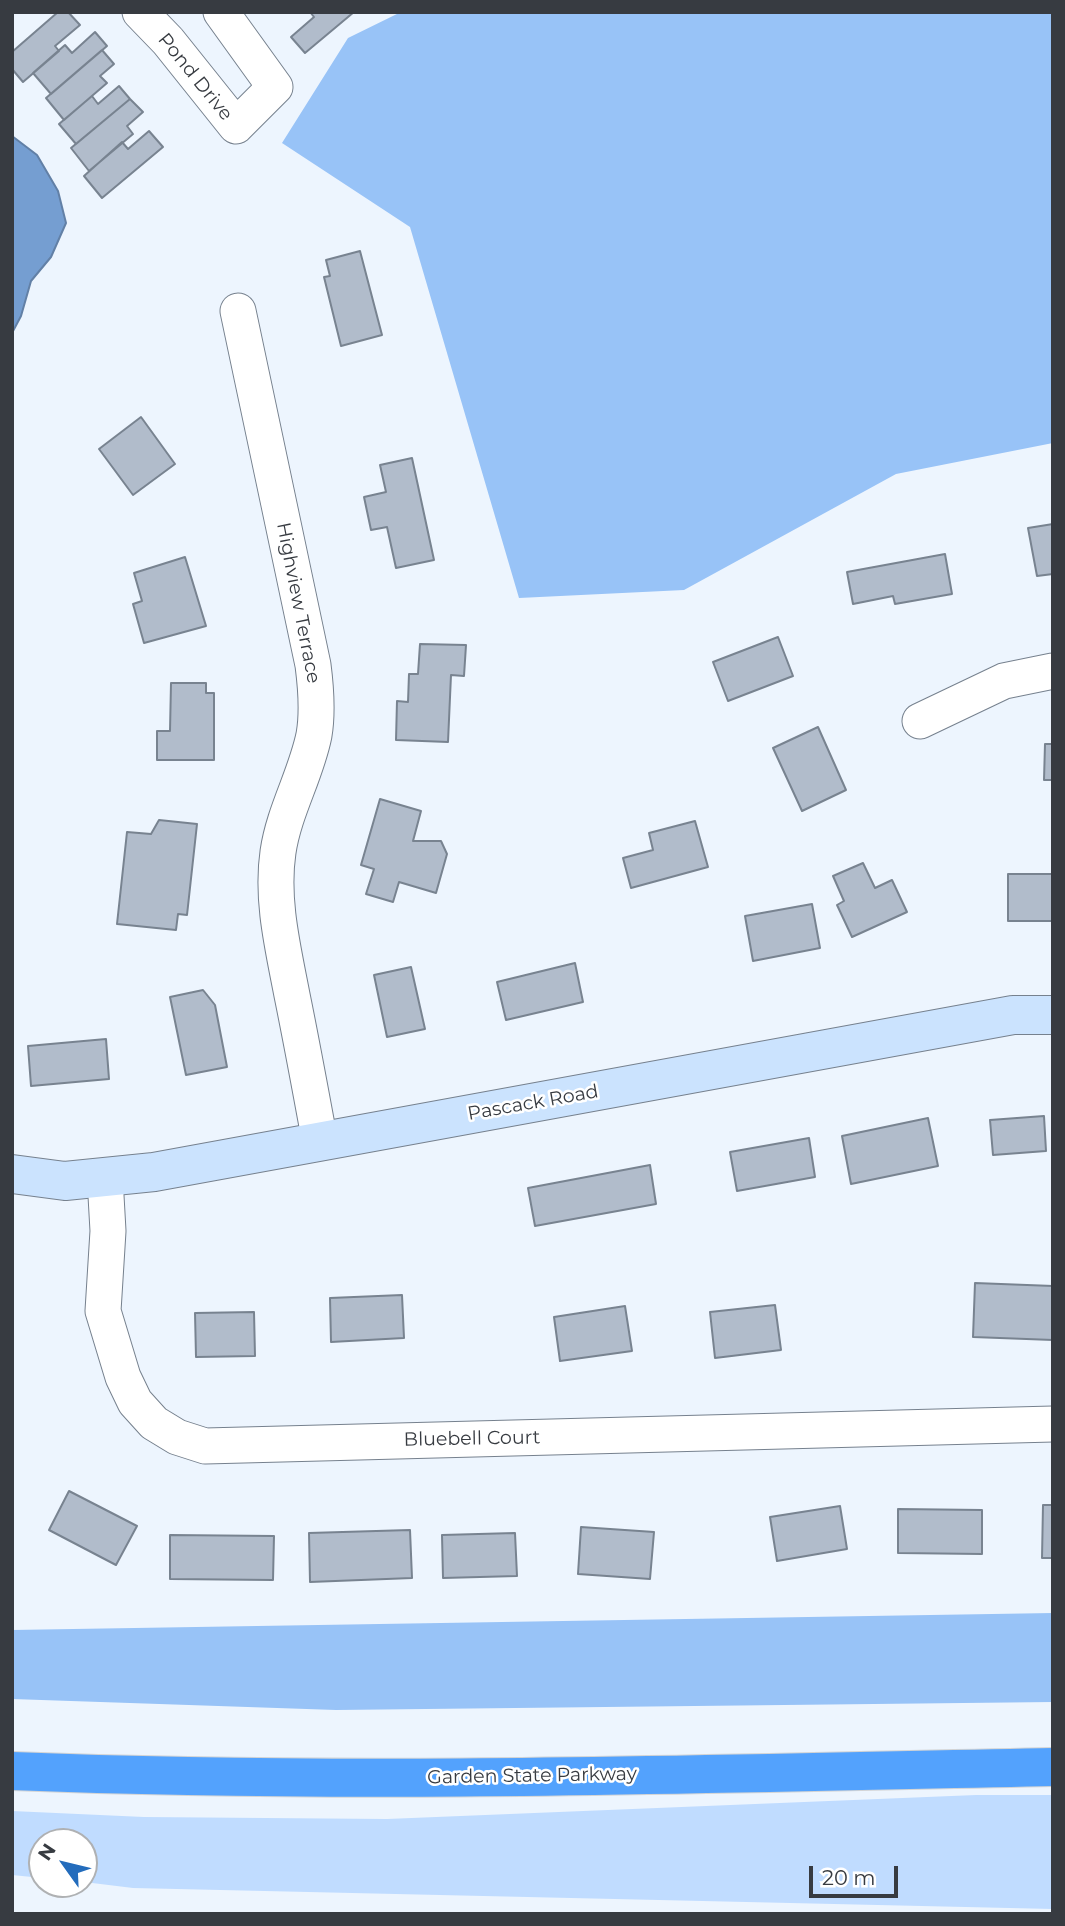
<!DOCTYPE html>
<style>
body{margin:0}
#map{position:relative;width:1065px;height:1926px;overflow:hidden;background:#edf5fe;font-family:Montserrat,sans-serif}
canvas{display:block}
.frame{position:absolute;inset:0;border:14px solid #373b41;pointer-events:none}
.north{position:absolute;left:28px;top:1828px;width:70px;height:70px;box-sizing:border-box;background:#fff;border:2px solid #afb1b3;border-radius:50%;rotate:304deg;font-size:19px;font-weight:700;line-height:28px;text-align:center;color:#373b41}
.north::after{content:'';display:block;margin:auto;width:24px;height:32px;background:#236cbc;clip-path:polygon(50% 0,100% 100%,50% 72%,0 100%)}
.scale{position:absolute;left:809px;top:1866px;width:89px;height:32px;box-sizing:border-box;border:4px solid #373b41;border-top:0;padding-left:9px;font-size:21px;line-height:24px;white-space:nowrap;color:#373b41;-webkit-text-stroke:5px #fff;paint-order:stroke}
</style>
<div id="map">
<canvas width="1065" height="1926"></canvas>
<div class="frame"></div>
<div class="north">N</div>
<div class="scale">20 m</div>
</div>
<script>
const ctx = document.querySelector('canvas').getContext('2d');
ctx.lineJoin = 'round';
function fill(path, color) { ctx.fillStyle = color; ctx.fill(path, 'evenodd'); }
function strokePath(path, color, width, dash) { ctx.strokeStyle = color; ctx.lineWidth = width; ctx.lineCap = dash ? 'butt' : 'round'; ctx.setLineDash(dash || []); ctx.stroke(path); }
function label(font, color, halo, rows, align = 'center') {
  ctx.font = font + ' Montserrat,sans-serif'; ctx.lineWidth = 5; ctx.setLineDash([]); ctx.textBaseline = 'middle'; ctx.strokeStyle = halo; ctx.fillStyle = color; for (const [text, x, y, turn = 0] of rows) {
    ctx.save(); ctx.translate(x, y); ctx.rotate((+turn || 0) * Math.PI / 180); ctx.textAlign = isNaN(turn) ? turn : align; if (halo) ctx.strokeText(text, 0, 0); ctx.fillText(text, 0, 0); ctx.restore();
  }
}
fill(new Path2D(`
 M976 1795H1053V1909L133 1888 84 1882V1842H42V1878L12 1875V1811L144 1817 387 1819Z`), '#c0dcff');
fill(new Path2D(`
 M401 12H1053V443L896 474 684 590 519 598 410 227 282 143 348 38Z
 M1053 1613V1702L336 1710 12 1699V1630Z`), '#98c3f7');
const water = new Path2D(`
 M12 136 37 155 58 191 66 223 51 257 31 281 21 316 12 333Z`);
fill(water, '#759ed1');
strokePath(water, '#6280a6', 2);
const building = new Path2D(`
 M58 12H68L80 25 55 46 59 51 23 82 12 69V52Z
 M310 12H354L305 53 291 37 314 17Z
 M95 32 107 46 51 94 33 73 65 45 72 53Z
 M102 50 114 64 100 76 107 83 64 120 46 98Z
 M119 86 130 99 76 144 59 124 92 96 98 104Z
 M130 99 143 112 127 126 133 134 89 171 71 148Z
 M149 131 163 147 102 198 84 176 122 142 128 149Z
 M360 251 382 335 341 346 324 277 330 276 326 260Z
 M141 417 175 464 133 495 99 449Z
 M412 458 434 560 396 568 387 527 371 530 364 497 386 492 380 465Z
 M1053 524V574L1037 576 1028 528Z
 M945 554 952 594 895 604 893 596 853 604 847 572Z
 M185 557 206 626 144 643 133 604 142 601 134 573Z
 M778 637 793 676 728 701 713 662Z
 M420 644 466 645 464 676 451 675 448 742 396 740 397 701 408 702 409 674H418Z
 M171 683H206V693H214V760H157V731H170Z
 M818 727 846 790 802 811 773 748Z
 M1045 744H1053V780H1044Z
 M380 799 421 811 413 841H441L447 854 436 893 399 882 393 902 366 894 374 869 361 865Z
 M159 820 197 824 187 915 178 914 176 930 117 924 127 832 151 834Z
 M695 821 708 867 631 888 623 858 653 850 649 833Z
 M863 863 875 888 892 880 907 912 852 937 837 905 844 901 833 876Z
 M1008 874H1053V921H1008Z
 M812 904 820 948 753 961 745 916Z
 M575 963 583 1002 506 1020 497 982Z
 M411 967 425 1029 387 1037 374 975Z
 M203 990 215 1005 227 1067 186 1075 170 997Z
 M106 1039 109 1079 31 1086 28 1046Z
 M1044 1116 1046 1151 993 1155 990 1120Z
 M928 1118 938 1166 851 1184 842 1136Z
 M809 1138 815 1177 737 1191 730 1152Z
 M650 1165 656 1204 535 1226 528 1188Z
 M975 1283 1053 1286V1340L973 1337Z
 M402 1295 404 1338 331 1342 330 1298Z
 M775 1305 781 1350 715 1358 710 1312Z
 M625 1306 632 1351 560 1361 554 1317Z
 M254 1312 255 1356 196 1357 195 1313Z
 M69 1491 137 1526 116 1565 49 1530Z
 M1043 1505H1053V1558H1042Z
 M840 1506 847 1549 777 1561 770 1517Z
 M898 1509 982 1510V1554L898 1553Z
 M581 1527 654 1532 650 1579 578 1574Z
 M410 1530 412 1578 310 1582 309 1533Z
 M515 1533 517 1576 443 1578 442 1535Z
 M170 1535 274 1536 273 1580 170 1579Z`);
fill(building, '#b1bccb');
strokePath(building, '#788390', 2);
const street = new Path2D(`
 M140 12 168 41 236 126 275 87 221 12
 M238 311 313 665C316 688 318 712 314 735 306 775 284 811 278 852 271 900 283 948 292 995 302 1044 311 1093 320 1142
 M920 721 1004 681 1053 671
 M105 1178 108 1231 103 1311 123 1377 135 1402 154 1423 177 1437 205 1446 1053 1424`);
const secondary = new Path2D(`
 M12 1174 65 1181 154 1172 1013 1015H1053`);
const highway = new Path2D(`
 M12 1771C359 1785 706 1774 1053 1767`);
strokePath(street, '#76818e', 37);
strokePath(secondary, '#76818e', 40);
strokePath(highway, '#d3d4d5', 40);
strokePath(street, '#fff', 35);
strokePath(secondary, '#cbe3fe', 38);
strokePath(highway, '#53a2fd', 38);
label('19px', '#373b41', '#fff', [
 ["Pond Drive",195,77,51],
 ["Highview Terrace",298,603,79],
 ["Pascack Road",533,1103,-10],
 ["Bluebell Court",472,1439,-1],
 ["Garden State Parkway",532,1776,-1]
]);
</script>
